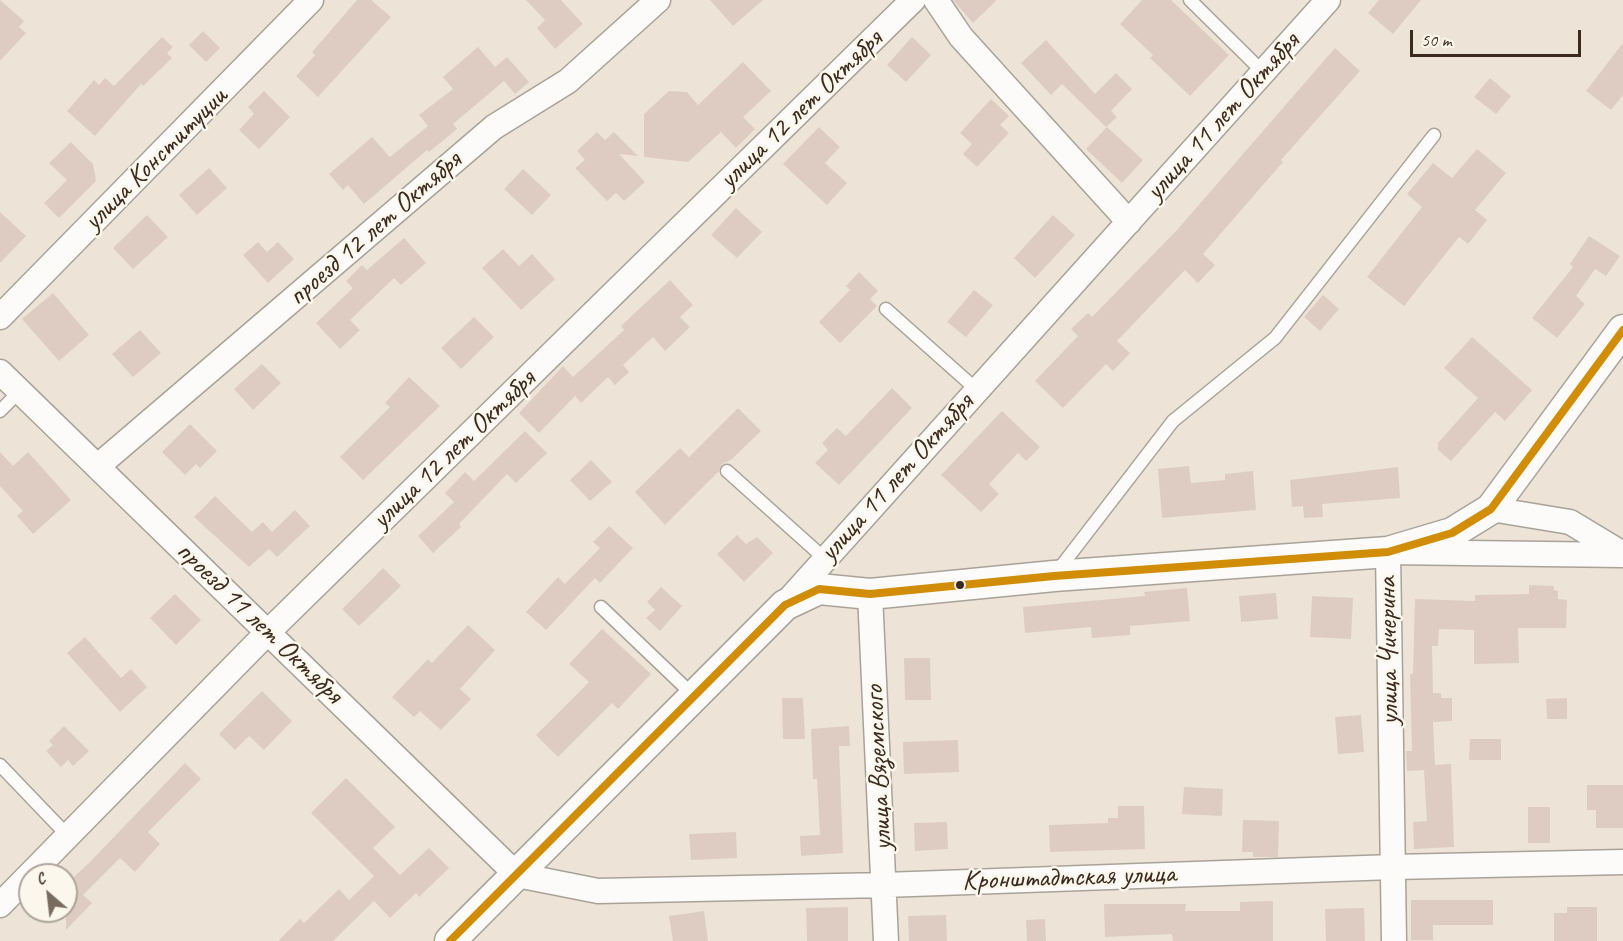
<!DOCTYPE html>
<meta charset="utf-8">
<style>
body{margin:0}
#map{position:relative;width:1623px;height:941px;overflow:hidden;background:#ede4d7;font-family:Caveat,sans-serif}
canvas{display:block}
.north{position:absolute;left:18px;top:863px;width:60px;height:60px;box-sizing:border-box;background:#fbf7ec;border:2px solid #aea59a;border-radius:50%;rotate:332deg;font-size:16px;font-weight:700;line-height:24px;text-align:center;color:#3b2a1e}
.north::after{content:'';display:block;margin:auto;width:21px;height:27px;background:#796b5f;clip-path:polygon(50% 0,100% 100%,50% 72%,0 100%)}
.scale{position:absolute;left:1410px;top:30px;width:171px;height:27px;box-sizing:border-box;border:3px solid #3b2a1e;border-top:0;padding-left:8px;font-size:18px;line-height:21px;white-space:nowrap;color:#3b2a1e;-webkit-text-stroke:4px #fbf7ec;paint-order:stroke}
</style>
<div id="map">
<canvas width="1623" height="941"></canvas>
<div class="north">С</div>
<div class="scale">50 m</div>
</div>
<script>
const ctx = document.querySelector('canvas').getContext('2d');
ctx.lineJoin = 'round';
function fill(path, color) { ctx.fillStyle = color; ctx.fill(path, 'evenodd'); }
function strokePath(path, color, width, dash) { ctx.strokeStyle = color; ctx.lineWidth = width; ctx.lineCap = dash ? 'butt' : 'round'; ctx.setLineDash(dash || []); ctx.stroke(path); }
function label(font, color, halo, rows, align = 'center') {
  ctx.font = font + ' Caveat,sans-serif'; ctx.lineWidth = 5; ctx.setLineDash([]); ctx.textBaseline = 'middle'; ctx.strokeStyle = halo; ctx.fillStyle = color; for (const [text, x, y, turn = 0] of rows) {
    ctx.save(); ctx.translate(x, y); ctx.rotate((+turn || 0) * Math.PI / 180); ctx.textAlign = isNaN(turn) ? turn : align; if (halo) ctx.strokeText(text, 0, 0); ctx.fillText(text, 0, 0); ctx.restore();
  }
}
fill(new Path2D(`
 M0 0 24 21 19 27 26 33 0 61Z
 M357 0H371L391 17 318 97 296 76 315 55 312 52Z
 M526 0H561L583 24 555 49 537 28 545 20Z
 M710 0H763L733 26Z
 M953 0H997L973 23Z
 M1142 0H1171L1229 55 1190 96 1150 58 1153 55 1120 24Z
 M1379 0H1421L1393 34 1368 13Z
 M203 31 220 48 206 62 189 45Z
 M162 37 173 47 167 53 172 58 143 86 141 84 95 136 67 111 94 80 99 85 105 78 114 86Z
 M912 37 931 55 906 82 887 65Z
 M1046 40 1095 94 1116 73 1132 89 1111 111 1117 117 1106 127 1062 84 1051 95 1021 63Z
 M1623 43V95L1611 110 1586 91Z
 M478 47 495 67 507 57 529 82 515 94 504 81 453 124 457 129 429 152 427 150 364 204 348 185 343 190 329 174 372 137 390 157 428 126 419 115 453 89 443 77Z
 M1335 48 1360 71 1281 160 1283 162 1203 254 1215 265 1198 283 1185 270 1117 341 1130 353 1113 371 1106 364 1063 408 1035 381 1078 336 1071 329 1088 313 1092 317 1177 230Z
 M743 62 771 91 743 117 755 129 736 148 721 132 688 162 644 157V114L669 91 687 92 698 105Z
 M1490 78 1511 96 1496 114 1474 97Z
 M264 91 290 117 259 149 239 130 254 114 248 107Z
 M991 99 1009 116 1000 125 1009 133 977 167 963 154 972 144 960 133Z
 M819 127 840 147 825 163 847 183 827 205 783 164Z
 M1107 127 1143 160 1122 183 1086 149Z
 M597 132 605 140 614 132 638 156 619 154 645 182 624 201 616 193 607 201 575 168 585 160 577 151Z
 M71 142 93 164 96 181 59 218 44 203 67 180 49 163Z
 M1477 149 1506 173 1475 210 1487 220 1468 244 1459 237 1404 306 1367 277 1422 207 1407 194 1433 163 1452 178Z
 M209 168 227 188 197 215 179 195Z
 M523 169 551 195 532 215 504 189Z
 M736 208 762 232 737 258 711 235Z
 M0 212 26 236 0 263Z
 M147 215 168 237 133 269 113 248Z
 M1053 215 1075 235 1035 278 1014 258Z
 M1589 236 1620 256 1606 276 1595 269 1576 296 1585 304 1557 338 1532 318 1573 267 1570 264Z
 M404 238 426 263 401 285 394 278 350 320 360 330 340 349 316 323 353 288 346 281 362 265 367 270Z
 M258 242 267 252 278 242 294 259 268 283 243 255Z
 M503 249 519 266 532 254 555 279 521 310 482 268Z
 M859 272 878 291 870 299 877 306 840 343 819 322 850 290 846 286Z
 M670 280 693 305 680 317 690 327 665 351 653 337 623 365 629 372 615 385 608 377 581 403 575 396 539 433 519 413 563 366 573 377 624 330 621 326Z
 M974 290 993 305 966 337 947 322Z
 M53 293 89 335 59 361 22 319Z
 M1323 295 1339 309 1320 331 1304 317Z
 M474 317 494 337 461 369 441 348Z
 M140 330 161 353 133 377 112 354Z
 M1472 337 1532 390 1505 421 1495 412 1451 461 1438 450V443L1478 398 1444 368Z
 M262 364 281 383 253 410 234 389Z
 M409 377 440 406 363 480 340 457 390 407 385 403Z
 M892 388 912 408 839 485 815 463 828 450 822 443 837 428 846 436Z
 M738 408 761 431 732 459 721 465 719 471 665 525 635 492 680 448 689 457Z
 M1002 411 1040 447 1026 461 1018 453 989 484 999 494 981 512 941 475Z
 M190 424 217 451 200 468 196 464 185 475 162 452Z
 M525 431 547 453 516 483 507 474 459 524 461 527 433 553 418 536 454 502 445 493 465 472 474 481Z
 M0 452 13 466 28 452 71 500 33 534 17 516 23 511 0 486Z
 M591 460 612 482 590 501 570 480Z
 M1189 466 1191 483 1225 480V474L1253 471 1256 510 1162 518 1158 469Z
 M1398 467 1400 498 1322 504 1323 517 1304 518 1303 506 1292 507 1290 480Z
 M215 496 252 532 263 522 272 532 295 510 310 526 277 557 269 549 249 567 194 517Z
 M609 526 633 548 600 583 595 578 546 630 526 612 558 577 565 584 600 548 593 542Z
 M737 535 746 544 757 537 773 553 744 582 717 554Z
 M383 568 401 586 359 626 342 609Z
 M1529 585 1554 586V590L1558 591V599L1567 600 1566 628H1518L1519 663 1474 664V630L1439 629 1438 646H1432L1433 693H1441V698H1452V721L1433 722 1435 765 1451 764 1454 847 1414 849 1413 822 1427 821 1424 770 1407 771 1406 751H1412L1410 674H1413L1415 599 1475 601V595L1529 594Z
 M661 587 682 606 660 631 646 618 655 610 647 602Z
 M1187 588 1190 621 1130 626V635L1092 638 1091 627 1025 633 1023 607 1145 596 1144 592Z
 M1276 593 1278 619 1241 622 1239 596Z
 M175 594 201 620 176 645 150 618Z
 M1312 596 1353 598 1351 639 1310 637Z
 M468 625 495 650 460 689 471 699 441 730 420 711 414 717 392 697 428 659 432 663Z
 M602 629 651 674 618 709 612 703 558 757 536 735 589 682 569 664Z
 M85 637 121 678 131 669 147 687 120 712 67 653Z
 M904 658H930L931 700H905Z
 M262 691 292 721 264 750 249 736 235 750 219 734Z
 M782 698H803L805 739H783Z
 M1567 698V719H1547L1546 699Z
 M1361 715 1364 752 1338 754 1335 717Z
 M64 726 89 751 73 766 68 760 61 767 46 751 53 745 49 741Z
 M849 726 850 746H839L843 853 801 856 800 836 820 835 817 779H813L811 729Z
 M1470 739H1501V760H1469Z
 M958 740 959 772 904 774 903 742Z
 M185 763 201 779 148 832 160 844 135 872 120 858 83 895 92 903 66 930V878L69 881 88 864Z
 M346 778 395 827 373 848 400 875 429 848 449 868 419 897 416 893 390 918 374 901 333 941H278L300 919 304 923 339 889 349 900 374 876 311 813Z
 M1587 785H1623V828H1596V810H1587Z
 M1184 787 1223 789 1222 816 1182 814Z
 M1118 806H1144L1145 849 1050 852 1049 825 1108 823V818H1118Z
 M1528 807H1550V843H1528Z
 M1243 820 1279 821 1278 857H1253V852H1242Z
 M947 822 948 849 915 851 914 823Z
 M736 832 737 858 691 860 689 834Z
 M1411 900H1493V925H1433V940H1411Z
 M1273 901V941H1173L1172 934 1105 937 1104 904H1186L1185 911H1240V902Z
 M848 907V941H807L806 908Z
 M1567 907H1597V941H1554V913H1567Z
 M1364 908 1365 941H1326L1325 909Z
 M704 911 708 941H673L669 916Z
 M946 915 947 941H909L908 916Z
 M1045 919 1046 941H1027L1026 920Z`), '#deccc3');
const service = new Path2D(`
 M1190 0 1263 72
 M886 309 977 390
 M0 411 20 391
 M727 471 824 558
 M1056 573 1173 421 1275 338 1434 135
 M601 607 693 695
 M0 765 68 836`);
const minor = new Path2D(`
 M936 0 961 37 1129 222
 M0 317 311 0
 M0 372 517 875 598 891 884 885 1393 867 1623 862
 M98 466 494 127 568 81 658 0
 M1491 509 1570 522 1623 554
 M870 594 886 941
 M786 603 1328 0
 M0 905 268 632 913 0
 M1394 941 1388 552 1623 555`);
const tertiary = new Path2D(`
 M450 941 785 605 819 589 870 594 1054 576 1388 552 1452 533 1491 509 1623 330`);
strokePath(service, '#a9a299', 15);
strokePath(minor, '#a9a299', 27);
strokePath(tertiary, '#a9a299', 33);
strokePath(service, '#fcfbf9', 12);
strokePath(minor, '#fcfbf9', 24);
strokePath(tertiary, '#fcfbf9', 30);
strokePath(new Path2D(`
 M450 941 785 605 819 589 870 594 1054 576 1388 552 1452 533 1491 509 1623 330`), '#d18d06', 8);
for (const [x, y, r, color] of [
 [960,585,5,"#3b2a1e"]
]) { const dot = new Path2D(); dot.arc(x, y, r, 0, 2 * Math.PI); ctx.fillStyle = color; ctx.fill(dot); strokePath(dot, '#fbf7ec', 2); }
label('28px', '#3b2a1e', '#fbf7ec', [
 ["улица 12 лет Октября",801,110,-44],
 ["улица 11 лет Октября",1223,117,-48],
 ["улица Конституции",156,159,-45],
 ["проезд 12 лет Октября",375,229,-41],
 ["улица 12 лет Октября",454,450,-44],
 ["улица 11 лет Октября",897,478,-48],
 ["проезд 11 лет Октября",259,623,44],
 ["улица Чичерина",1389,651,-91],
 ["улица Вяземского",879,768,-93],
 ["Кронштадтская улица",1069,878,-2]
]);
</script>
